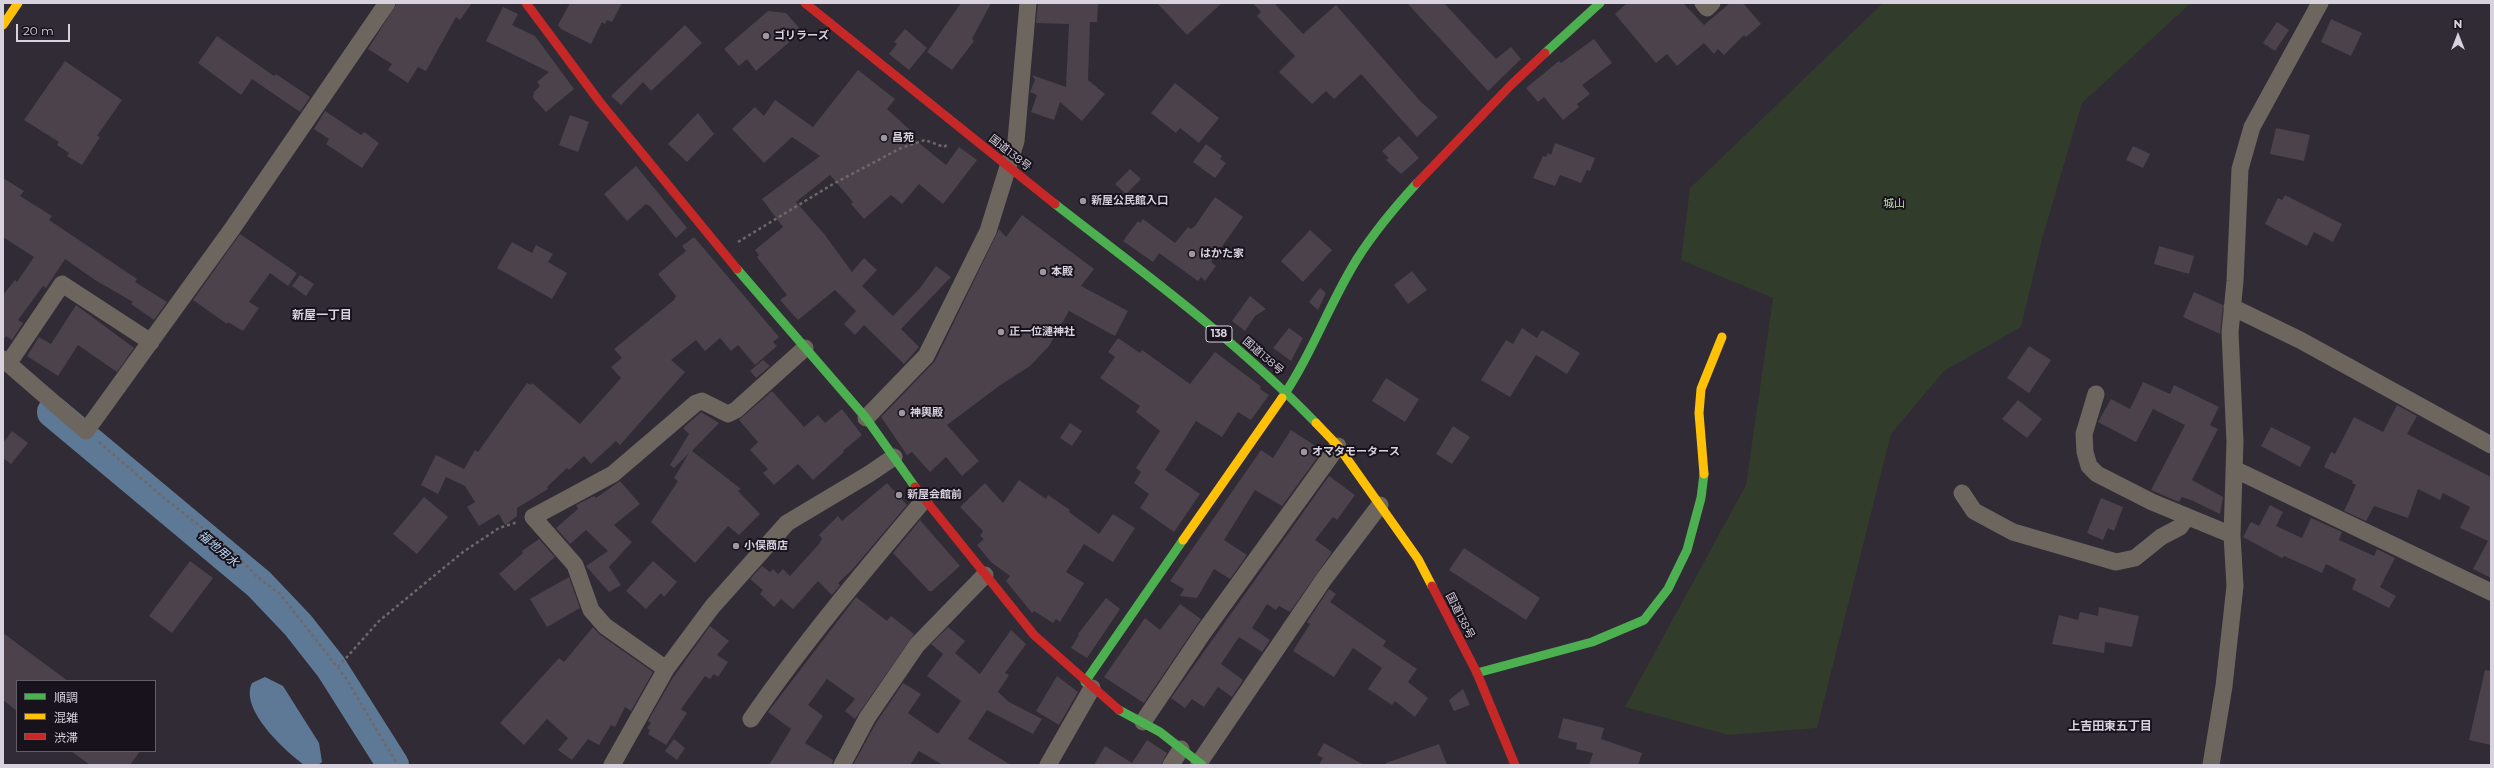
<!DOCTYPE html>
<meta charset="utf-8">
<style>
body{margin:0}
#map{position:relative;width:2494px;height:768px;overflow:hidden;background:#312b36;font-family:Montserrat,"Noto Sans JP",sans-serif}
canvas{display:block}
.frame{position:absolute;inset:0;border:4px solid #d8d1de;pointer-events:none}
.legend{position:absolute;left:16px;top:680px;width:140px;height:72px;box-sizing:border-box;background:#17121b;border:1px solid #645e69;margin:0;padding:5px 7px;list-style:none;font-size:12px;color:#d8d1de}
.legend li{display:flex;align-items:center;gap:8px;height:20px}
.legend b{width:20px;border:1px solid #645e69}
.north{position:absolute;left:2438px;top:16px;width:40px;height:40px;-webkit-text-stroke:3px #17121b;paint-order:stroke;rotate:0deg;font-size:11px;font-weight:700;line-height:16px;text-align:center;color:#d8d1de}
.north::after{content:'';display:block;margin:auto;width:14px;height:18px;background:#d8d1de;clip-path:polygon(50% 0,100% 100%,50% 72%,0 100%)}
.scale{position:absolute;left:16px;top:24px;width:54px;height:18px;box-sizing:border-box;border:2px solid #d8d1de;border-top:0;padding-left:5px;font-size:12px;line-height:14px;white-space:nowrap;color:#d8d1de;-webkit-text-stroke:3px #17121b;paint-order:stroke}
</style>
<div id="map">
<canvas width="2494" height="768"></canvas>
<div class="frame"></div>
<ul class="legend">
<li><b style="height:5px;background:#4caf50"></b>順調</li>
<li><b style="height:5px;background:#ffc107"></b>混雑</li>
<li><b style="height:5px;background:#c62828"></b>渋滞</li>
</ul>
<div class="north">N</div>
<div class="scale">20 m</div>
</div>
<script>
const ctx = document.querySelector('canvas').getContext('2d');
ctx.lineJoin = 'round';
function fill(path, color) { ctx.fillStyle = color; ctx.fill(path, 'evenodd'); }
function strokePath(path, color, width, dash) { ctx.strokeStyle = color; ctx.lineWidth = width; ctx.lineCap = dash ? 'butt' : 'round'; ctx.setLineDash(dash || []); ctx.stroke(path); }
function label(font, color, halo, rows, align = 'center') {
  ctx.font = font + ' Montserrat,"Noto Sans JP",sans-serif'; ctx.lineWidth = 4; ctx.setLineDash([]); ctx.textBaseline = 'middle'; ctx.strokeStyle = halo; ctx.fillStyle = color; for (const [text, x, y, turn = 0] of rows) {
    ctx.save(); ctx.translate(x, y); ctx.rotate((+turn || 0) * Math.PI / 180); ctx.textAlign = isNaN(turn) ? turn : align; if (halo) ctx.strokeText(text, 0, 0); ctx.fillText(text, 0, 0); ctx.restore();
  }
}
fill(new Path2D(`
 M1883 3H2191L2082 103 2042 239 2021 327 1944 371 1891 434 1817 728 1729 735 1625 707 1746 485 1773 298 1681 260 1690 188Z`), '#313c2b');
fill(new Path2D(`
 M265 677 283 686 319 743 322 762 318 765H304C285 751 239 709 252 683Z`), '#5e7995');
strokePath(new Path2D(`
 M53 412 259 584 298 625 331 667 393 765`), '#5e7995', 32);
fill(new Path2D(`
 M397 3H472L460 20 456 17 426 71 418 67 408 83 388 70 392 64 368 49Z
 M570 3H622L612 22 607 20 605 24 602 22 591 44 561 29 558 25Z
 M961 3H991L972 39 974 41 952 70 927 52Z
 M1038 3H1098L1097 22H1090L1088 80 1105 94 1082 121 1060 102 1054 120 1031 112 1037 95 1030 92 1035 80 1032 75 1066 87 1069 24 1036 23Z
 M1157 3H1222L1187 35Z
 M1253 3H1274L1303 34 1336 5 1421 102 1438 117 1417 137 1361 74 1334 99 1326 91 1312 104 1279 72 1295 56 1257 16 1261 12Z
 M1407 3H1444L1496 59 1511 47 1521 59 1488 91Z
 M1627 3H1683L1704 25 1730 3H1743L1761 24 1746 37 1744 35 1724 55 1718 49 1714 54 1704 43 1677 66 1667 54 1656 63 1615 14Z
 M503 7 518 14 512 25 535 36 574 89 546 112 533 98 534 92 540 86 537 82 549 72 486 41Z
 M768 11 786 13 802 31 756 71 747 59 739 66 724 49Z
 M2331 19 2362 33 2351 56 2321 42Z
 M2277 22 2289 30 2275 51 2263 43Z
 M685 25 702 43 651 91 643 82 621 105 611 96Z
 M905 29 927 48 909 70 889 54 897 44 894 42Z
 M217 36 274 76 276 74 310 97 300 112 252 79 241 95 198 63Z
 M1594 39 1612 63 1582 85 1590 94 1577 104 1579 107 1563 120 1544 97 1538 102 1526 88 1559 61 1561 63Z
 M65 61 122 100 97 136 100 137 82 165 67 156 69 153 57 145 59 142 24 120Z
 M858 70 895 99 887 109 911 131 908 134 946 165 959 147 977 160 943 204 919 184 902 204 891 195 864 219 851 204 853 202 830 175 796 202 825 235 852 272 864 258 877 270 862 286 893 316 920 288 936 266 951 277 901 329 919 347 904 364 864 325 855 335 844 324 856 311 835 290 798 320 780 300 787 295 757 257 759 255 755 250 783 227 762 199 820 156 792 137 764 163 732 129 755 107 764 116 775 100 813 127Z
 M1175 83 1219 118 1199 143 1180 128 1176 133 1151 113Z
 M325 111 361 135 364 132 379 143 362 168 326 144 329 139 314 129Z
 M698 113 714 134 687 162 668 144Z
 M570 115 589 122 578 152 559 145Z
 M2276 128 2310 135 2304 161 2270 154Z
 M1399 136 1419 158 1401 174 1386 160 1389 158 1382 151Z
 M1555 143 1595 158 1590 171 1587 170 1581 183 1560 175 1555 186 1533 178 1543 156 1546 157 1548 153 1551 155Z
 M1206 144 1222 156 1220 159 1226 163 1215 178 1193 162Z
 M2133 146 2150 154 2143 168 2126 160Z
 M636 166 687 228 676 238 650 206 646 204 627 221 604 194Z
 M1130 169 1141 179 1126 194 1115 184Z
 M3 178 24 191 20 196 52 216 49 220 137 279 135 282 167 302 154 320 131 304 133 302 95 280 65 259 46 288 43 286 18 320 23 323 12 340 6 336 3 340V295L15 280 17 282 34 257 3 237Z
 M2285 195 2342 224 2333 242 2314 232 2307 246 2265 224 2278 198 2282 200Z
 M1215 197 1243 217 1211 262 1216 266 1205 281 1201 277 1198 281 1159 253 1153 262 1123 241 1138 221 1140 223 1143 219 1175 243 1188 227 1191 229 1195 226Z
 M1022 215 1094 269 1081 286 1128 311 1115 336 1069 311 1049 346 1030 366 999 386 947 425 979 461 962 476 946 457 930 472 912 452 907 455 881 417 935 361 999 229 1006 237Z
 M1310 230 1332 250 1303 282 1281 261Z
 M240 234 297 273 288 286 270 273 249 302 259 308 243 331 228 322 227 324 193 300Z
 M694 237 779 337 773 342 777 346 755 365 738 345 731 351 720 338 705 351 696 340 671 360 685 372 620 445 616 441 591 464 584 456 569 470 567 468 547 487 548 489 517 508V516L505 525 499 514 479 526 467 507 475 502 465 486 446 477 438 494 421 485 436 455 464 469 475 450 478 452 527 383 531 385 532 383 580 424 621 378 611 367 622 358 614 349 674 300 676 296 658 274 686 251 682 246Z
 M512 242 532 253 536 245 553 254 548 262 567 273 552 299 497 268Z
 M2159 246 2194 256 2189 274 2154 264Z
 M1412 271 1427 290 1408 304 1394 285Z
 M300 275 314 284 306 296 292 286Z
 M1320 288 1326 293 1318 310 1309 302Z
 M2194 292 2223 305 2220 334 2183 317Z
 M1250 296 1266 309 1255 316 1245 331 1232 321Z
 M76 305 134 348 117 372 78 345 58 376 27 356 39 337 51 344Z
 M1289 328 1303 338 1291 361 1273 348Z
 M1522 328 1537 338 1542 330 1580 353 1567 374 1536 355 1510 397 1481 380 1506 340 1513 344Z
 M1118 338 1140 353 1142 350 1190 384 1215 352 1259 385 1261 387 1260 389 1269 395 1251 420 1238 412 1222 437 1196 421 1165 470 1200 494 1174 532 1140 508 1149 494 1134 483 1141 472 1136 468 1160 431 1136 412 1140 406 1100 378 1115 357 1108 352Z
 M2029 346 2051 360 2029 393 2007 378Z
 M763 360 770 366 756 378 750 371Z
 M1386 378 1419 399 1405 422 1372 401Z
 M2143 382 2170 394 2174 385 2219 407 2210 425 2218 429 2192 480 2223 497 2220 514 2191 500 2182 497 2179 502 2151 490 2185 425 2153 409 2136 442 2098 422 2111 399 2130 409Z
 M772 391 804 427 818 415 825 423 842 409 862 435 843 451 844 452 813 480 798 464 774 485 763 473 768 469 750 450 758 442 739 420Z
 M2018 400 2042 419 2027 438 2002 419Z
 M2397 405 2417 416 2407 434 2491 477V578L2473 569 2488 541 2460 528 2470 507 2443 493 2440 500 2418 489 2408 518 2374 506 2366 521 2344 511 2356 485 2352 483 2353 481 2324 467 2331 452 2335 454 2354 417 2383 432Z
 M701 412 719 423 692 451 741 489 738 491 760 514 739 535 728 526 695 563 651 522 678 481 674 478 689 453 674 468 670 465 689 434 683 428Z
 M1070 423 1082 431 1072 446 1060 438Z
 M1453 426 1470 437 1452 464 1436 454Z
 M2271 427 2311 447 2300 467 2261 446Z
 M1291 430 1320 449 1318 453 1320 454 1282 506 1255 490 1224 540 1247 555 1230 579 1214 569 1197 598 1180 596 1184 589 1170 581 1261 450 1273 458Z
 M12 431 28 443 11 464 3 458V443Z
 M1329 476 1355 495 1337 520 1333 517 1315 540 1332 552 1290 612 1279 606 1276 610 1267 604 1252 628 1270 640 1262 652 1239 637 1221 664 1243 680 1232 697 1218 687 1204 707 1192 699 1185 708 1171 698Z
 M1019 480 1046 499 1048 495 1070 510 1069 512 1099 534 1113 514 1135 528 1113 562 1084 544 1066 572 1084 583 1060 622 1056 619 1053 623 1034 611 1032 613 1006 581 1010 576 991 562 977 545 984 539 980 536 983 531 960 507 985 483 1003 503Z
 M620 481 640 504 614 525 632 542 609 567 621 585 609 592 586 566 608 551 586 530 570 544 556 528 578 509 576 505 594 496 596 498Z
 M887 483 907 505 852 570 838 583 840 585 832 595 818 581 793 609 781 599 774 607 760 594 763 590 750 579 762 566 770 572 773 569 778 574 783 569 790 576 819 544 822 539 819 535 838 516 842 521Z
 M424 497 448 517 417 554 393 534Z
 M2101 498 2123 507 2114 531 2108 528 2103 540 2087 533Z
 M2270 505 2283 512 2276 526 2302 538 2311 518 2342 532 2339 540 2374 556 2377 549 2395 558 2380 587 2396 596 2389 608 2352 589 2356 579 2326 564 2322 573 2284 556 2282 558 2243 537 2251 522 2259 526Z
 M920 520 960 566 932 591H929L893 553Z
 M539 539 555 557 515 591 499 574 523 553 522 551Z
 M1464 548 1540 598 1526 620 1449 570Z
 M190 561 213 578 172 633 149 616Z
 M653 561 677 582 664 597 661 593 646 609 626 591Z
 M569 577 580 608 547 627 530 599Z
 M1329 589 1336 594 1330 602 1386 641 1383 646 1417 669 1408 682 1428 698 1415 717 1395 701 1392 705 1368 689 1382 668 1353 648 1334 677 1293 651 1310 624 1307 622Z
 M856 597 887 621 891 616 914 634 855 719 845 711 855 699 827 679 808 705 823 716 805 743 833 760 832 765H769L791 729 768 712Z
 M1106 598 1120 609 1087 658 1071 648 1079 635 1078 634Z
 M1180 604 1201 619 1144 703 1104 677 1145 618 1160 630Z
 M2099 607 2139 616 2132 647 2105 642 2104 653 2052 644 2059 615 2078 620 2080 612 2098 616Z
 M710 626 729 641 717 655 728 662 718 677 714 674 710 679 705 676 681 709 687 713 666 745 648 734 650 730 647 728 651 723 648 721 672 679Z
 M593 627 599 634 653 672 631 711 625 707 615 727 611 725 599 745 588 739 572 760 558 750 568 738 547 719 524 745 500 723 559 658 564 662Z
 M948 627 965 641 955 653 980 674 1011 630 1026 644 1005 673 1009 675 998 692 1009 702 1042 719 1033 734 987 710 968 739 1011 765H943L919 751 910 765H853L876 723 903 683 921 694 908 713 938 734 961 701 927 676 943 654 931 644Z
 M3 633 68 681H17V711L3 700Z
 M2485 670 2491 671V745L2469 740Z
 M1057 676 1078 692 1059 725 1036 711Z
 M1463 689 1470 705 1454 711 1449 700Z
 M1563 718 1604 728 1601 739 1642 753 1638 765H1589L1593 753 1576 749 1577 743 1558 738Z
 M674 739 685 748 677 760 665 751Z
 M1147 740 1167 753 1161 765H1094L1105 746 1132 763Z
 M1324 743 1364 765H1319L1323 758 1317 755Z
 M1439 744 1447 765H1386V763Z
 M71 751H140L130 765H90Z`), '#4b424c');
strokePath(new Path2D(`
 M738 242 833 184 901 148 925 140 944 147 948 144
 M99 442 164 498 236 554 255 575 280 594 345 677 398 765
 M338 667 379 621 463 552 499 528 518 522`), '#6f6866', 2.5, [3, 3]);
strokePath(new Path2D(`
 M1703 3 1707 8 1712 3
 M2232 307 2300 340 2491 445
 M3 359 86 431 232 229 387 3
 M8 364 62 284 151 342
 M2096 394 2084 434 2085 452 2089 466 2097 474 2152 502 2232 535
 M866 418 926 356 988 231 1016 141 1028 3
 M2234 469 2491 592
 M1962 493 1974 511 2013 532 2116 562 2135 558 2161 537 2180 527 2187 517
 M666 669 605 626 591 610 575 565 533 517 613 474 696 403 702 401 728 414 736 410 805 348
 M751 719C804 642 864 571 924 500
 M1143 722 1203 633 1338 446
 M1199 763 1324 579 1380 505
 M612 765 666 669 712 607 787 523 869 474 894 457
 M842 765 867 718 917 645 985 575
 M1048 765 1092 688
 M1171 765 1181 749
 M2211 765 2224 686 2235 586 2232 535 2235 442 2230 332 2235 281 2240 169 2252 127 2320 3`), '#6d665f', 17);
strokePath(new Path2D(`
 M1545 53 1600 3
 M1055 204C1145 274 1237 341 1316 423
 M737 269 866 418 915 487
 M1282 398C1312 354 1329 304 1357 259 1374 232 1396 206 1417 183
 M1477 673 1592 642 1644 620 1668 589 1687 550 1701 498 1704 474
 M1085 682 1183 540
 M1119 710 1160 732 1202 765`), '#4caf50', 9);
strokePath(new Path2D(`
 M3 25 18 3
 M1316 423 1338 446 1418 559 1432 586
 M1704 474 1699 413 1701 389 1722 337
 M1183 540 1282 398`), '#ffc107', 9);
strokePath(new Path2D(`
 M526 3 599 101 737 269
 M805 3 1055 204
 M1417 183 1511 85 1545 53
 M915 487 1034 635 1119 710
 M1432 586 1477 673 1515 765`), '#c62828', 9);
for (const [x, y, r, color] of [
 [766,36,4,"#9e97a3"],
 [884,138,4,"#9e97a3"],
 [1083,201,4,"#9e97a3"],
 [1192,254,4,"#9e97a3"],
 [1043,272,4,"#9e97a3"],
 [1001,332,4,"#9e97a3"],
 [902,413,4,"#9e97a3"],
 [1304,452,4,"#9e97a3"],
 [899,495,4,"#9e97a3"],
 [736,546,4,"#9e97a3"]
]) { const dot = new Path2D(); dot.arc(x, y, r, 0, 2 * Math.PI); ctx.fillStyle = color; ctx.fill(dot); strokePath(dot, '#17121b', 1.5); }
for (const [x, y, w] of [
 [1219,334,26]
]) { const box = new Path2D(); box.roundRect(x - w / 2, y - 8, w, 16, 3); ctx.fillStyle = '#17121b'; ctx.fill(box); strokePath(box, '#d8d1de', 1); }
label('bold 10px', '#d8d1de', null, [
 ["138",1219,334]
]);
label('bold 11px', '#d8d1de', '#17121b', [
 ["ゴリラーズ",774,36],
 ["昌苑",892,138],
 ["新屋公民館入口",1091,201],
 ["はかた家",1200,254],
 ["本殿",1051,272],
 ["正一位漣神社",1009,332],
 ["神輿殿",910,413],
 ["オマタモータース",1312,452],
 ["新屋会館前",907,495],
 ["小俣商店",744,546]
], 'left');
label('11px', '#d8d1de', '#17121b', [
 ["国道138号",1010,153,38],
 ["国道138号",1263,356,41],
 ["国道138号",1460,616,63]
]);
label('11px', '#bde2a8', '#17121b', [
 ["城山",1894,204]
]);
label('bold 12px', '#d8d1de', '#17121b', [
 ["新屋一丁目",322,315],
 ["上吉田東五丁目",2110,726]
]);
label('italic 12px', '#bcdbf8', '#17121b', [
 ["福地用水",218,549,40]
]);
</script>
